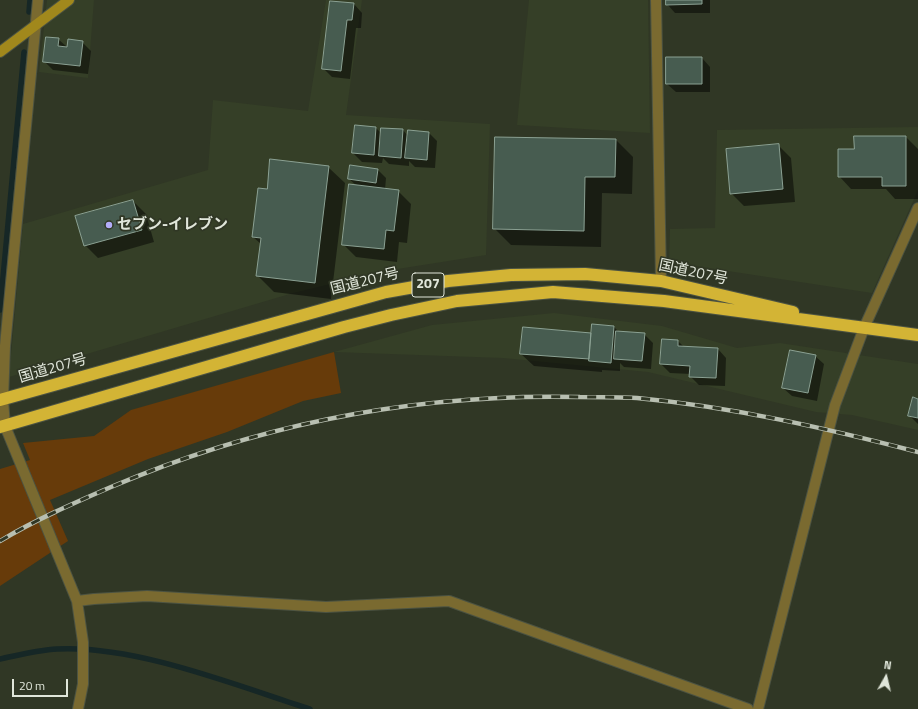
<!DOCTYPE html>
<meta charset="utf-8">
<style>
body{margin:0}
#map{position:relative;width:918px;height:709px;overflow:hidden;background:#303725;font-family:"Titillium Web",sans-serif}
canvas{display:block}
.north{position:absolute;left:866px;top:657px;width:40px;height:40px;-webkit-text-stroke:3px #303725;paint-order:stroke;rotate:8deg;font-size:11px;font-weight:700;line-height:16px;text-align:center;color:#e0e6da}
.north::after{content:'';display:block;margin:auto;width:14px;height:18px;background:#e0e6da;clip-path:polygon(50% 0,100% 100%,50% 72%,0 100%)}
.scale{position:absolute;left:12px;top:679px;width:56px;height:18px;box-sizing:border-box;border:2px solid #e0e6da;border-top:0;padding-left:5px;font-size:12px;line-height:14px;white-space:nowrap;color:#e0e6da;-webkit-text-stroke:3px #303725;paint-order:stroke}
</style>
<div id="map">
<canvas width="918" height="709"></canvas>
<div class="north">N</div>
<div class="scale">20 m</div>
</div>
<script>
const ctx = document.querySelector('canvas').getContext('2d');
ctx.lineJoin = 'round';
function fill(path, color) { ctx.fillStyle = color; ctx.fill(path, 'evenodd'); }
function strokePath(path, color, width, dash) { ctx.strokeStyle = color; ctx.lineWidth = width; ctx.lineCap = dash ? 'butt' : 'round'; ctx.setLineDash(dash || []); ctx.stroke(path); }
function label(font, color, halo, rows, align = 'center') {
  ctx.font = font + ' "Titillium Web","Noto Sans JP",sans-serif'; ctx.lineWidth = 3.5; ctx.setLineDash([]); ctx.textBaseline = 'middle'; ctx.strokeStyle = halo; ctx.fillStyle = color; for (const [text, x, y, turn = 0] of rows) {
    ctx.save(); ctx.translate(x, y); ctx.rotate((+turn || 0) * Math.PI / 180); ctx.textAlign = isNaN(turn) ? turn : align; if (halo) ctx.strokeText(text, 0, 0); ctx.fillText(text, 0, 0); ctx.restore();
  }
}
fill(new Path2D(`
 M47 0H94L88 78 39 72Z
 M326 0H362L346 115 490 124 486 255 385 271 293 293 9 377 23 224 208 170 213 100 308 111Z
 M529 0H648L650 133 517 125Z
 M918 127V190L872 293 669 262 670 229 715 228 717 130Z
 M554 313 662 326 737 348 780 343 918 364V430L852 415 816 412 648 372 503 358 334 352 432 325Z`), '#353f27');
fill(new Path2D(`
 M334 352 341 393 303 401 227 432 148 459 50 500 68 541 0 586V469L30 460 23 443 94 436 131 410Z`), '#673b0a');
fill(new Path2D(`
 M667 0H710V13H675L667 4Z
 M354 4 362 13 361 28H356L350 79 332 77 323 68Z
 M58 39 67 47 82 42 91 51 88 74 53 70 44 61Z
 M702 58 710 67V92H676L667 84Z
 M376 128 382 134 403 130 408 136 429 133 437 141 435 168 415 167 409 161V166L389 164 383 158 382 163 362 162 353 153Z
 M906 137 918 149V199H895L886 189H851L839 176Z
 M616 140 633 157 632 194 602 193 601 247 511 245 494 228Z
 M778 145 791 158 795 202 744 206 731 193Z
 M328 167 345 183 331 299 274 292 257 275 261 244 253 237Z
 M378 170 386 178 385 190 398 191 411 204 407 243 399 242 397 262 356 257 343 244 357 186 349 179Z
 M133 201 146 214 154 242 98 258 85 245Z
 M593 325 614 327 619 332 644 334 653 343 651 369 624 367 620 363V371L602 370V372L534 366 521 354 591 334 593 335Z
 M678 341 684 347 718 349 726 358 725 386 699 385 690 376 691 374 670 373 661 364Z
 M815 356 824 364 817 401 792 396 783 388Z
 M918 400V424L909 415Z`), '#0007');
strokePath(new Path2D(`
 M29 12 30 0
 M0 310 24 52
 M0 659C19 655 38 650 57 649 136 645 235 685 310 709`), '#162726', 5.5);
const building = new Path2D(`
 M666 0H702V4L666 5Z
 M330 1 354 3 352 20H347L341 71 322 69Z
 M46 37 59 38 58 46 67 47 68 39 83 41 80 66 43 62Z
 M666 57H702V84H666Z
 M355 125 376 127 374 155 352 153Z
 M381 128 403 129 401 158 379 156Z
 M408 130 429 132 427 160 405 158Z
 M854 136H906V186H882V177H838V149H854Z
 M495 137 616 139 615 177H585L584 231 493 229Z
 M779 144 783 189 730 194 726 149Z
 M270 159 329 166 315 283 256 276 261 238 252 237 258 188 267 189Z
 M350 165 378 169 376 183 348 179Z
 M349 184 399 190 394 231 386 230 384 249 342 245Z
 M133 200 142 230 84 246 75 216Z
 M592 324 614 326 611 363 589 361Z
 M523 327 591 333 589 359 520 354Z
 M616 331 645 333 642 361 614 359Z
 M662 339 678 340V346L718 348 716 378 689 377 690 366 660 364Z
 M790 350 816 355 808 393 782 388Z
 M913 397 918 399V418L908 416Z`);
fill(building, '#475c50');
strokePath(building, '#8ba193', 1);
const street = new Path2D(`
 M38 0 5 346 3 400 5 426 77 601 83 642V684L78 709
 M656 0 661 281
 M77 601 94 599 147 596 326 607 449 601 748 709
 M758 709 835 405 864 328 918 208`);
const secondary = new Path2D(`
 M0 52 69 0`);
const highway = new Path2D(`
 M0 400 386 292 448 281 511 275 585 274 661 281 793 312
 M0 427 344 327 391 315 457 301 553 292 664 301 918 335`);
strokePath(street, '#4c5342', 12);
strokePath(secondary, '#4c5342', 12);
strokePath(highway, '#4c5342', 14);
strokePath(street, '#7a6a30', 10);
strokePath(secondary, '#a1881c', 10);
strokePath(highway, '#d3b435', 12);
const rail = new Path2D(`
 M0 541C35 520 74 503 111 487 261 423 418 393 580 397 599 397 618 397 637 398 733 407 825 428 918 452`);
strokePath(rail, '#b8bfb1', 4.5);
strokePath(rail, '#303725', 3, [9]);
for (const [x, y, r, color] of [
 [109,225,4,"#b3adf9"]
]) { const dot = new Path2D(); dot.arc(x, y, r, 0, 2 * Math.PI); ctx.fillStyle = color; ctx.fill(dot); strokePath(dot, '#303725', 1.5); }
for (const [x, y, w] of [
 [428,285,32]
]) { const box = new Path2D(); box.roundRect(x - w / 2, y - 12, w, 24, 3); ctx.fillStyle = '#303725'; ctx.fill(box); strokePath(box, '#e0e6da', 1); }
label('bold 14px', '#e0e6da', null, [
 ["207",428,285]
]);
label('bold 15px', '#e0e6da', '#303725', [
 ["セブン-イレブン",117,225]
], 'left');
label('15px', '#e0e6da', '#303725', [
 ["国道207号",693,273,12],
 ["国道207号",365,282,-14],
 ["国道207号",53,369,-16]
]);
</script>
